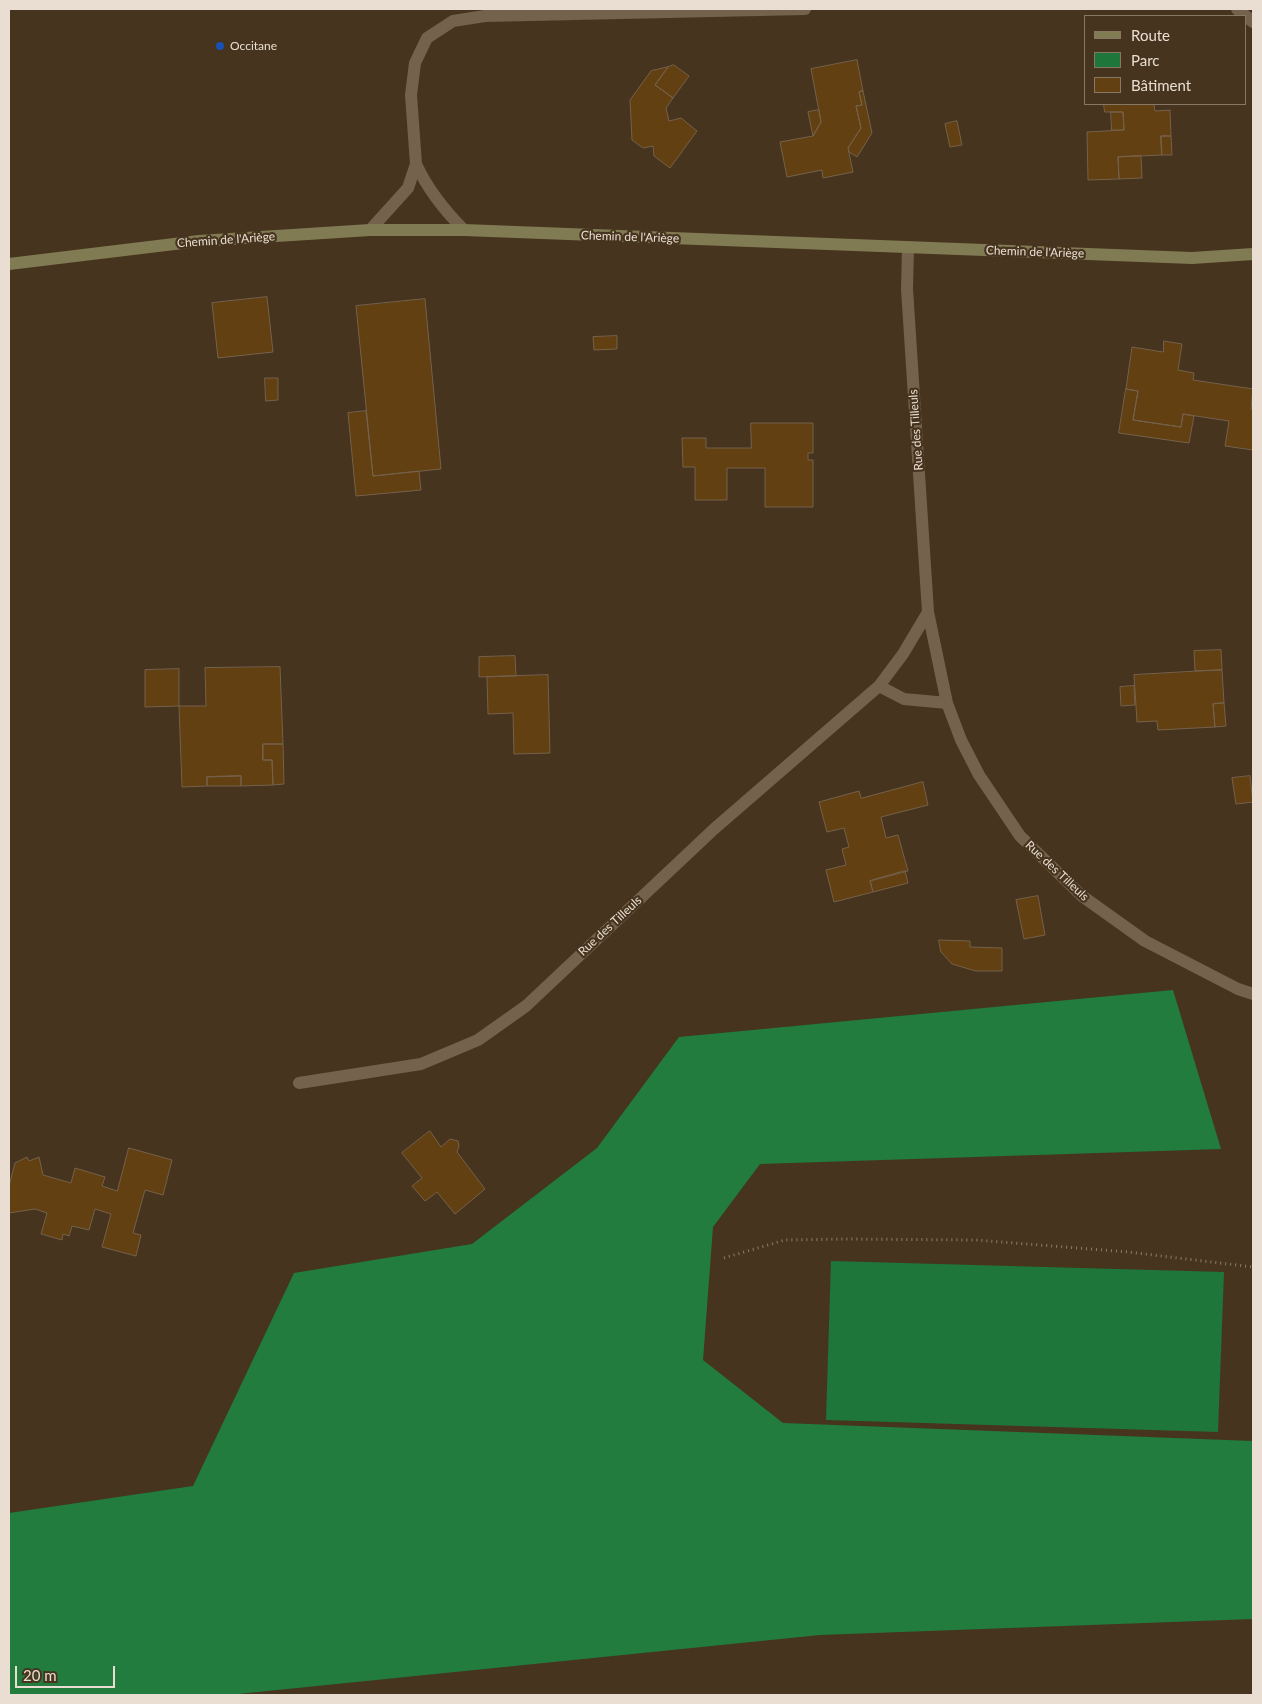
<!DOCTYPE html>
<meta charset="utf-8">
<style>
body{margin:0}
#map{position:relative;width:1262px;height:1704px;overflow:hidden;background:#46341f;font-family:Lato,sans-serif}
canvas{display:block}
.frame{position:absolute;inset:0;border:10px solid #e9ded1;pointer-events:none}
.legend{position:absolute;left:1084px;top:15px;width:162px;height:90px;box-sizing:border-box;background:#46341f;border:1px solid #877866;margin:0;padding:6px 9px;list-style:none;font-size:15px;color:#e9ded1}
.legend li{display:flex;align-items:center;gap:10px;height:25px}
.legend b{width:25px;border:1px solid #877866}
.scale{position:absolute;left:15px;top:1666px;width:100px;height:22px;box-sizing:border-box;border:2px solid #e9ded1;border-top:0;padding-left:6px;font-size:15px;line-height:18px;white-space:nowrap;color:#e9ded1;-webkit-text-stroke:4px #46341f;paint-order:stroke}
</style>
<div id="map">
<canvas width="1262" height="1704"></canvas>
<div class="frame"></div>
<ul class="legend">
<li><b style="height:6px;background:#807b52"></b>Route</li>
<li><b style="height:14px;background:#1f763a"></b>Parc</li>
<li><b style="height:14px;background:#624011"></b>Bâtiment</li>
</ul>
<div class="scale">20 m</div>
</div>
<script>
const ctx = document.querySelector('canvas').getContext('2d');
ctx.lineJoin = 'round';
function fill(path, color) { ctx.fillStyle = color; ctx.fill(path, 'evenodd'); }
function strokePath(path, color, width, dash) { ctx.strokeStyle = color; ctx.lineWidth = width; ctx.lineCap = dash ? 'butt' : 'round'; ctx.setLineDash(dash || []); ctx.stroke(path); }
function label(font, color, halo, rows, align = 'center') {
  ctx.font = font + ' Lato,sans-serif'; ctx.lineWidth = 4.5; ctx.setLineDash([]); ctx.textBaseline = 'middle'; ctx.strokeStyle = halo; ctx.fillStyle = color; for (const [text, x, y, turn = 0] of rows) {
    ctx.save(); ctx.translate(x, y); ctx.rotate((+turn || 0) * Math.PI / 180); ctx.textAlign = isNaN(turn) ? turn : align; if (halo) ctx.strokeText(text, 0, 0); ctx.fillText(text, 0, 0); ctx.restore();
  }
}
fill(new Path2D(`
 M831 1261 1224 1272 1218 1432 826 1420Z`), '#1f763a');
fill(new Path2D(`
 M1173 990 1221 1149 760 1164 713 1227 703 1360 783 1423 1253 1441V1619L820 1635 228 1695H9V1513L193 1486 294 1273 472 1244 597 1148 679 1037Z`), '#217c3e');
const building = new Path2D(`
 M857 60 863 91 859 92 862 105 856 106 861 128 848 148 853 172 823 178 822 170 787 177 780 142 813 136 821 122 811 69Z
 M674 65 689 76 673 98 655 85 668 67Z
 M668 67 655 85 673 98 666 108 669 121 681 118 697 131 670 168 654 156 653 146 643 148 632 140 630 100 651 71Z
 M863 91 872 133 857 157 849 152 848 148 861 128 856 106 862 105 859 92Z
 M1104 104H1154L1155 111 1170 110 1171 136H1161L1162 155 1118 157 1119 179 1088 180 1087 132 1124 130 1123 112H1105Z
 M819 110 821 122 813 136 808 112Z
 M1111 112H1123L1124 130H1112Z
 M957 121 962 145 950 147 945 124Z
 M1161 136H1171L1172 155H1162Z
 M1141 156 1142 178 1119 179 1118 157Z
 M267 297 273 352 218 358 212 303Z
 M425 299 441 469 373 476 356 306Z
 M617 336V349L594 350 593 337Z
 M1164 341 1182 344 1178 370 1194 373 1193 380 1253 389 1251 409 1253 410V450L1225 446 1229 421 1183 414 1181 427 1133 420 1138 391 1126 389 1132 347 1163 352Z
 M265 378H278V400L266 401Z
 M1126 389 1138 391 1133 420 1181 427 1183 414 1194 416 1189 443 1119 433Z
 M366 411 373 476 419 471 421 490 356 496 348 413Z
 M751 423H813V453H808V460H813V507H765V468H727V500H695V467H683L682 438H706V448H751Z
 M1221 650 1222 670 1195 671 1194 651Z
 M515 656 516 676 479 677V657Z
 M280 667 283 744H263V760H272L273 785 241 786V776L207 777V786L182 787 179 706H206L205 668Z
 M179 669V706L145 707V670Z
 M1222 670 1224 703 1213 704 1215 727 1158 730 1157 721 1137 722 1134 675Z
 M548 675 550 753 514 754 513 713 488 714 487 677Z
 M1134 686 1135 705 1121 706 1120 687Z
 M1224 703 1226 726 1215 727 1213 704Z
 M263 744H283L284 784 273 785 272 760H263Z
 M241 776V786H207V777Z
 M1250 776 1253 802 1236 804 1232 778Z
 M923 782 928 805 881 817 886 838 898 835 908 871 870 881 873 892 834 902 826 870 846 865 842 849 849 847 844 828 827 832 819 802 859 791 861 798Z
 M905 871 908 883 873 892 870 881Z
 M1038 896 1045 935 1024 939 1016 900Z
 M939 940 970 941V947L1002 948V971H976L952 964 941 952Z
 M430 1131 441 1147 450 1139 458 1141 459 1146 457 1152 485 1189 455 1214 437 1192 425 1201 412 1186 422 1178 402 1153Z
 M129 1148 172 1160 163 1195 145 1190 133 1233 141 1235 136 1256 102 1247 111 1214 95 1209 89 1230 72 1226 69 1236 63 1234 62 1240 41 1234 47 1213 35 1209 9 1213V1186L15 1163 27 1157 29 1161 39 1157 43 1175 71 1183 75 1168 105 1177 102 1186 117 1191Z`);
fill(building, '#624011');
strokePath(building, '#75614b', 1);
strokePath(new Path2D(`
 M724 1258 785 1240 844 1239 976 1240 1128 1252 1253 1267`), '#8b7c6a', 3, [1, 4]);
strokePath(new Path2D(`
 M1237 9 1253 22
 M416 164C428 190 444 210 464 230
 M370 230 408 188 416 164 411 95 415 63 427 38 453 21 485 16 805 9
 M908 248 907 289 928 612 947 703 961 740 979 775 1020 836 1082 896 1145 941 1238 989 1253 994
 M879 686 904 699 947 703
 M299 1083 421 1064 478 1040 526 1006 714 829 879 686 903 654 928 612`), '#75624c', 12);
strokePath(new Path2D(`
 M9 264 199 241 370 230H464L1192 258 1253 254`), '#807b52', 12);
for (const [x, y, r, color] of [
 [220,46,5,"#1a4fb4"]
]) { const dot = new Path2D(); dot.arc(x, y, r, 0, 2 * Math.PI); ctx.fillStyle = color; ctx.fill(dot); strokePath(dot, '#46341f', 2); }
label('12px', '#e9ded1', '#46341f', [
 ["Occitane",230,46]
], 'left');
label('12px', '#e9ded1', '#46341f', [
 ["Chemin de l'Ariège",630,237,2],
 ["Chemin de l'Ariège",226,240,-4],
 ["Chemin de l'Ariège",1035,252,2],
 ["Rue des Tilleuls",916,430,-94],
 ["Rue des Tilleuls",1057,871,43],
 ["Rue des Tilleuls",610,926,-43]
]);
</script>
